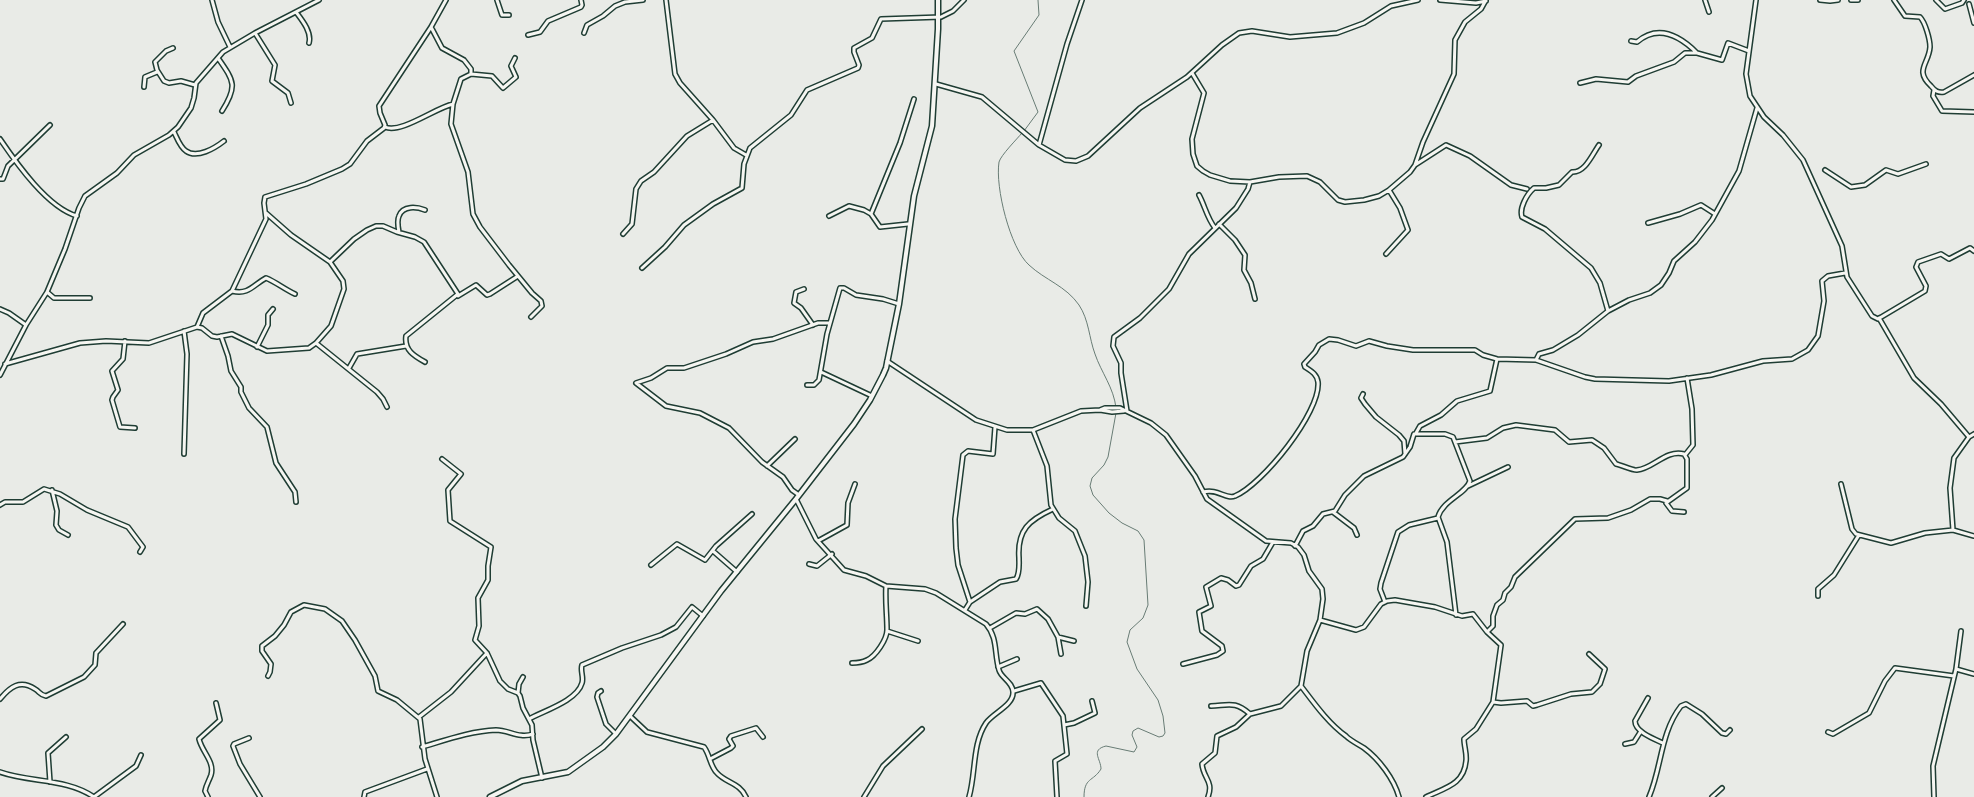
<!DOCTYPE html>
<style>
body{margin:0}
canvas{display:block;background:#e9ebe7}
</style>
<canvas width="1974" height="797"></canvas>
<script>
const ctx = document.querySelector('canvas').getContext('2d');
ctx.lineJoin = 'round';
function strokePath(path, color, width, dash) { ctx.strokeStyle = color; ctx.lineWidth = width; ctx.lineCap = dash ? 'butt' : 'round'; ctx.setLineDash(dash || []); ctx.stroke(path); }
strokePath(new Path2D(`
 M1024 131 1038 112 1014 51 1039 15 1038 0
 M1022 133C1017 139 1001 155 999 162 995 187 1010 248 1029 265 1045 280 1066 286 1079 305 1089 320 1089 338 1095 354 1101 372 1114 388 1116 408
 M1084 797C1084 777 1093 782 1101 769 1101 759 1090 750 1106 746L1134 752 1137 747 1132 735 1133 731 1138 728 1159 737 1163 736 1165 733 1163 716 1158 700 1137 669 1127 642 1130 630 1143 618 1148 605 1144 540 1138 531 1122 523 1109 513 1093 495 1090 486 1092 478 1104 465 1108 457 1116 413`), '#687c75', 1);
const street = new Path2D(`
 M212 0 218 22 230 47
 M446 0 431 27 442 48 464 60 471 69V74L461 79 453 104 451 124 468 172 473 214 480 227 509 265 532 293 541 301 542 306 531 317
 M497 0 502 15H509
 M666 0 675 74 680 83 713 120
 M1440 0 1476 3 1486 1
 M1705 0 1709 12
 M1756 0 1746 74 1750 96 1764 117 1783 135 1803 160 1842 246 1847 277 1872 316 1878 319 1925 291 1926 286 1916 267 1918 262 1941 254 1949 259 1970 248 1974 251
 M1820 0 1830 1 1838 0
 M1851 0H1858
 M1894 0 1905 16 1920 17C1925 22 1930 39 1930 47 1929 64 1914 70 1931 86 1935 91 1938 93 1944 92L1974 75
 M1936 0 1945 9 1962 3 1964 0
 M1969 4 1974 23
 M296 12C302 20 312 32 309 43
 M255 33 275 65 272 81 288 93 291 103
 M584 33 587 25 603 16 615 6 625 2 643 0
 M528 35 540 32 548 21 581 7 582 5 581 0
 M1631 41 1637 42C1658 24 1679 35 1697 53
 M173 48 166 51 155 62 157 70 164 81 169 83 181 81 195 85
 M218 58C234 81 238 86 222 111
 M1192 73 1204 93 1192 139 1193 154 1197 166 1203 171 1210 175 1230 181 1250 182 1279 177 1307 176 1320 182 1338 200 1345 202 1364 200 1379 196 1389 190 1410 172 1415 165 1446 145 1470 156 1511 185 1527 189
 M471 74 492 76 503 88 516 77 511 66 515 58
 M1580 83 1596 79 1628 82 1636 76 1674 62 1685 53H1697L1722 60 1728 43 1749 51
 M936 84 982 97 1039 145 1065 160 1076 161 1088 156 1140 108 1187 77 1222 45 1239 33 1252 31 1290 37 1337 33 1364 23 1391 6 1418 0
 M144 87 145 77 157 72
 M1934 90 1933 96 1942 111 1974 112
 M385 127C401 134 435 108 453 104
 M174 132C177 138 180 147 186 151 197 159 215 148 224 141
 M0 139C17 164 48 208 77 216
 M1039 145 1067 44 1082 0
 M1599 145C1592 155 1585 173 1572 172L1559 185 1546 188H1534C1527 194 1519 208 1522 217L1545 229 1591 268 1600 283 1608 311
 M1415 165 1423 142 1454 74 1455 40 1465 22 1481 9 1486 0
 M1825 170 1851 187 1865 185 1886 170 1898 174 1926 164
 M0 179H3L8 166 50 125
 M1199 195C1205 206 1207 218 1215 228
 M266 213 291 235 330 262
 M829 216 849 206 864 210 871 214
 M1648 223 1680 214 1701 205 1715 214
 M908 224 880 227 871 214 900 143 914 99
 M1219 224 1235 240 1245 255 1244 270 1251 283 1255 299
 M399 232C398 227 397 220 399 216 403 205 417 207 425 210
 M623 234 632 224 636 189 641 181 654 172 687 136 713 120 734 148 746 155
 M1386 254 1408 230 1400 208 1389 190
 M642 268 665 247 684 225 713 204 742 188 744 164 750 148 791 115 807 90 858 68 859 65 854 52V48L872 38 881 19 941 17 953 11 964 0
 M804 289 796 292 794 303 801 308 813 325
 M232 291C249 295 253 285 266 278 276 282 284 289 295 294
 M47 292 54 298H90
 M458 296 476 285 487 295 490 294 518 276
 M0 309 9 313 26 325
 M1879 318 1914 378 1941 404 1969 437
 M197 327 203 313 232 291 266 219 264 203 265 197 306 184 342 169 350 164 367 141 384 128 385 125 380 113 379 106 431 27
 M221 336 228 356 231 371 241 387V392L249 408 267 427 276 463 295 492 296 502
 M125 341 123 359 112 371 118 390 113 397 112 400 120 427 135 428
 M316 343 377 392 383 399 387 407
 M257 347 268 325V315L273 309
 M1536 360 1539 354 1553 350 1578 335 1608 311 1629 300 1650 293 1661 285 1669 273 1674 261 1695 242 1712 220 1739 171 1757 108
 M887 361 976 420 1007 430H1033L1081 411 1100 410 1105 408H1120L1151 423 1166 435 1195 476 1207 499 1266 541 1291 543 1298 547 1304 555 1309 571 1322 589 1323 599 1320 620 1307 651 1301 686C1314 703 1328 723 1346 736 1351 741 1358 744 1364 748 1379 759 1394 779 1399 797
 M5 364 80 343 106 341 149 343 197 327 202 328 212 336 217 337 232 334 267 351 309 348 316 343 331 326 344 289 343 281 330 262 354 239 367 230 376 226H383L397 232 415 237 424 242 458 294 406 336C404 350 414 356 425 362
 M349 368 357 354 406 346
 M821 372 872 396
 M0 375 26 325 47 292 65 249 79 208 85 196 117 173 134 155 169 135 178 127 191 108 194 98 196 83 223 52 255 33 319 0
 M807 385H814L819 380 827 334 840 288H844L856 295 883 299 899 304
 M1363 394 1361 398 1365 404 1376 417 1399 435 1404 441 1405 454
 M1100 410 1112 412 1124 411
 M1127 411 1121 373V363L1113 346 1114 337 1140 318 1169 289 1189 254 1236 208 1248 189 1250 182
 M1033 430 1047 466 1051 505 1059 518 1075 531 1085 556 1088 582 1086 606
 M1416 433 1420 426 1441 415 1457 401 1490 391 1497 359
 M1974 434 1969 437 1954 458 1950 488 1953 530 1974 536
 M1455 442 1487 438 1503 428 1516 425 1555 430 1569 442 1592 440 1604 448 1616 464C1621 465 1634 471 1637 470 1653 469 1666 449 1684 454L1687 459V488L1666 503 1672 511 1684 512
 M184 454 187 354 184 331
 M1685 455 1693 445 1692 409 1687 378
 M442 459 461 474 448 490 450 521 491 547 488 566V580L478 598 479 626 475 640 487 653 500 681 508 689 518 693 520 696 523 708 532 725 533 740 542 778
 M767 466 795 439
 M1841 484 1852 529 1856 534 1891 543 1925 533 1953 530
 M1468 486 1508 467
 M52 490 57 511 56 525 59 530 68 535
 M1203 492C1218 488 1226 500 1235 496 1262 485 1321 412 1318 382 1317 374 1311 371 1305 367L1304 364 1315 352 1319 345 1329 339 1338 340 1356 346 1369 341 1387 346 1413 350H1475L1483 355 1497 359 1536 360 1585 377 1595 379 1669 381 1711 375 1763 361 1792 359 1808 350 1818 336 1824 301 1822 281 1828 276 1845 273
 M799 495 792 490 783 477 762 462 729 428 700 413 666 406 636 383 651 378 667 368H684L726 354 753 342 773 339 818 323H830
 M796 499 816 539 844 570 866 576 886 586 925 589 936 593 986 624C998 638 994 653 999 670 1001 678 1013 682 1013 692 1014 705 993 713 986 723 972 744 976 773 969 797
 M0 505 5 502H23L44 489 60 494 87 510 128 527 143 547 140 552
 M1333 512 1354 528 1357 535
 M818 541 847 525 848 503 855 484
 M1295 546 1303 531 1313 526 1323 514 1335 511 1345 495 1364 476 1403 457 1410 447 1414 434H1445L1453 437 1470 481C1466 494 1443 500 1438 517L1447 542 1456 615
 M713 551 737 572
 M809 564 817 566 832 554
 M651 565 677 544 705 560 716 546 752 514
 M1818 596V589L1834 575 1859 535
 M970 602 1000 582 1016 579C1020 573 1019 565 1019 558 1017 530 1029 520 1053 509
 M1385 602 1380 589 1381 583 1398 532 1409 525 1438 518
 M965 610 970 602 958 565 956 548 955 519 963 455 968 451 993 454 995 427
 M1320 620 1356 630 1364 627 1381 604 1387 601 1395 600 1435 607 1462 616 1473 614 1487 632 1501 645 1493 702 1476 729 1464 739C1464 746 1467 754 1466 761 1464 785 1444 788 1426 797
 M990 628 1016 613 1025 614 1037 609 1048 619 1058 637 1074 641
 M887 631 918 641
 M1487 632 1493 626V616L1497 605 1503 600 1505 593 1511 587 1515 577 1575 519 1608 518 1631 510 1650 499H1660L1667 501
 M1058 637 1061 654
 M852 663C857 663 863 662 867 660 876 656 887 639 887 630 887 615 885 601 886 586
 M1183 664 1217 655 1223 651 1222 646 1202 631 1199 612 1211 606 1206 587 1221 578 1228 580 1236 586 1239 585 1251 566 1263 559 1273 542
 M998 667 1017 659
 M1956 669 1974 674
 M268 676 270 672 271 664 262 651V646L275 636 284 625 291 612 304 605 325 609 342 621 355 640 375 676 378 691 397 700 420 719 425 759 437 797
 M601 691 598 693 597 697 606 724 616 734
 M1014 691 1041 683 1063 716 1067 754 1055 761 1057 797
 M518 693 519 684 523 677
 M1648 698 1635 721C1635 732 1654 739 1663 743
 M0 699C10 687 20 679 35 689 40 692 40 695 46 696L84 677 95 665 96 653 123 624
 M1493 702 1501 703 1527 701 1533 706 1537 705 1571 694 1592 692 1600 684 1605 669 1589 654
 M1211 706C1230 705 1235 701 1250 714
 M630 716 647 732 704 747C710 755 710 766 717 773 726 783 740 783 746 797
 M419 717 451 692 487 653
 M529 719C543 711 577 701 582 683 584 677 580 671 582 665L622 648 661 635 676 627 692 607 703 616
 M1064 725 1074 723 1095 713 1092 701
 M1828 732 1833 734 1869 713 1885 681 1895 668 1954 676
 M249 738 234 744 233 746 240 764 260 797
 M1625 744 1634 742 1641 731
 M422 747C446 740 471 731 496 730 509 730 519 739 533 734
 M710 759 731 748 733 746 729 739 731 736 756 728 763 737
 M0 772C31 783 66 778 94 797
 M50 782 48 753 66 737
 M94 797 136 766 141 755
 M208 797 205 791C206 785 209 781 211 775 215 762 202 752 199 739L220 720 216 703
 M364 797 365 792 427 769
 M864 797 883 766 922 729
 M1208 797C1214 781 1203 778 1202 764L1215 753 1217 736 1236 727 1250 714 1281 706 1301 686
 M1649 797C1662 767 1660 733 1681 706L1686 704 1702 714 1722 733 1726 734 1730 730
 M1712 797 1722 788
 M1934 797 1933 766 1956 669 1961 631`);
const secondary = new Path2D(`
 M490 797 522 781 568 772 603 747 616 734 721 591 796 499 854 424 870 400 883 375 886 368 899 304 914 196 932 126 938 29V0`);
strokePath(street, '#1f3d34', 6);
strokePath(secondary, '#1f3d34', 7);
strokePath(street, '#f6f6f2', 3);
strokePath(secondary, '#f6f6f2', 4);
</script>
